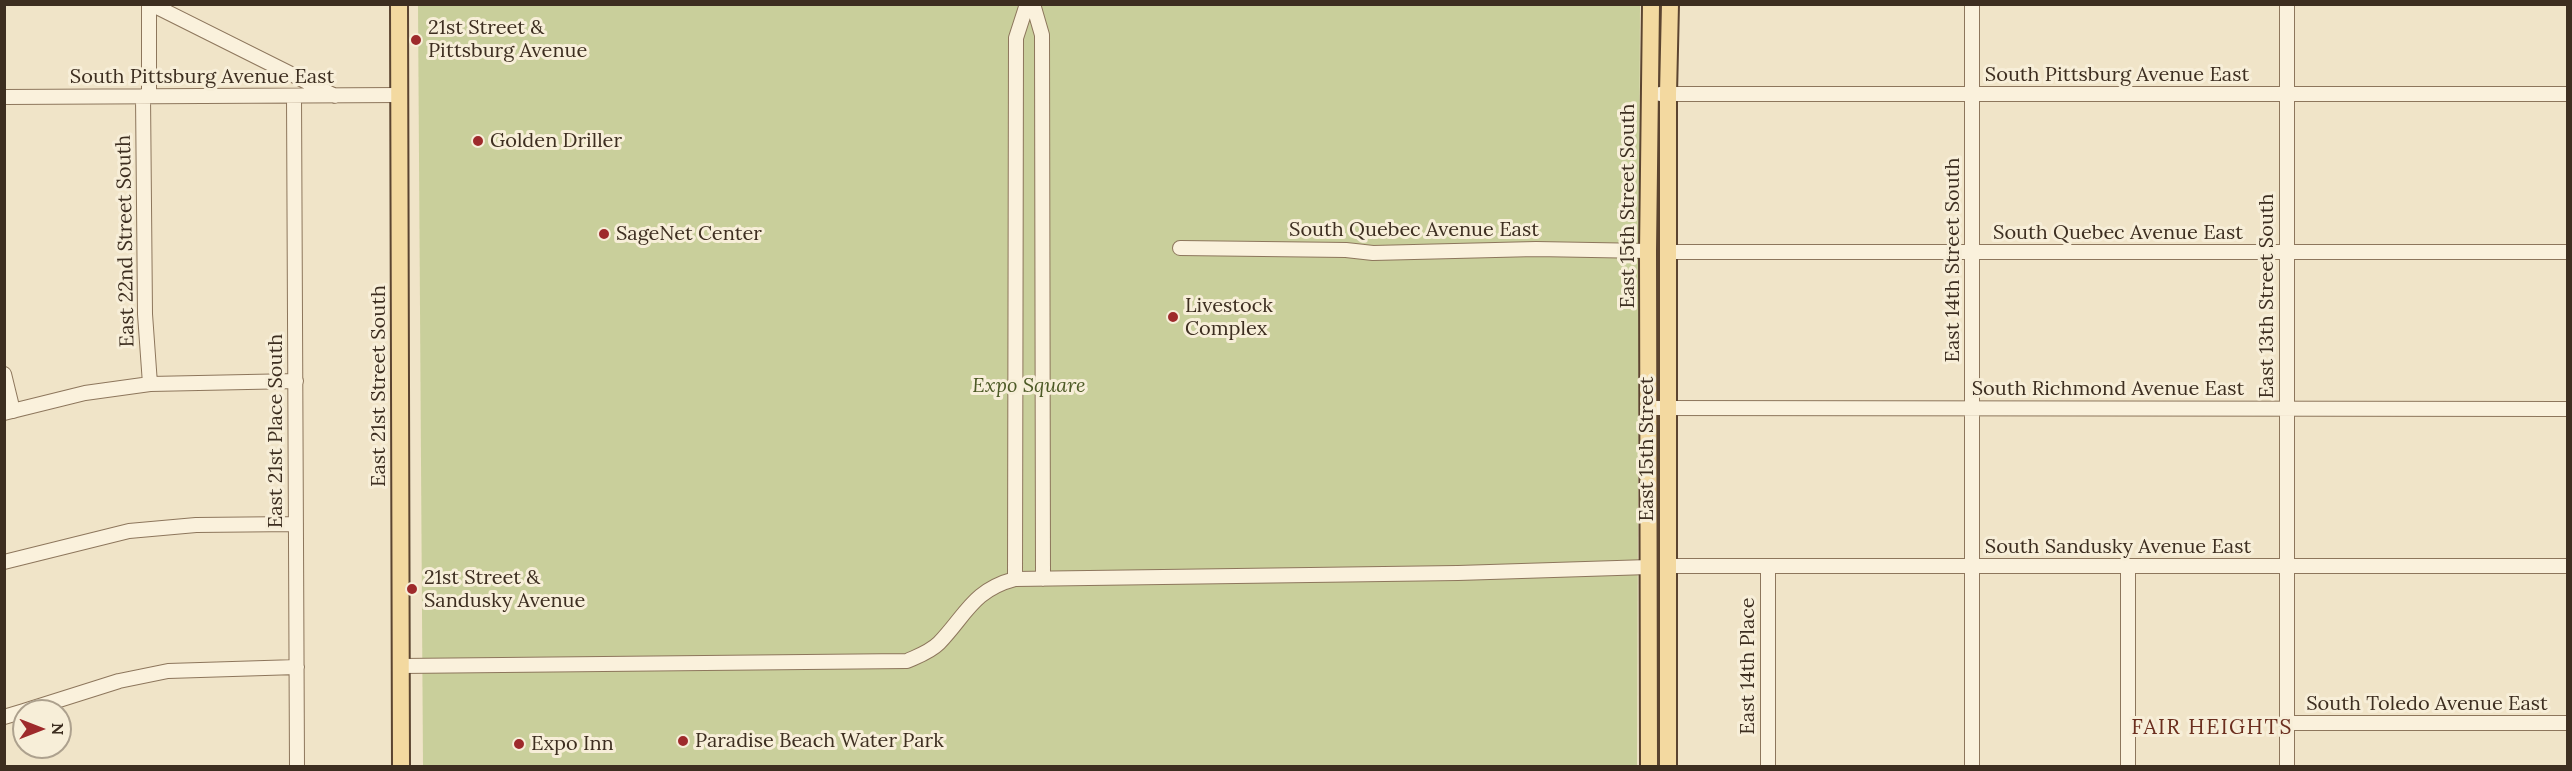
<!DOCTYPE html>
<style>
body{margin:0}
#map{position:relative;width:2572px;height:771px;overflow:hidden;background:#f0e4c8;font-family:Lora,serif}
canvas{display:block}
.frame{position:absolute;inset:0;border:6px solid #3d2e20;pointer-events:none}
.north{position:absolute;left:12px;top:699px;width:60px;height:60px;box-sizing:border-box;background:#f7eed8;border:2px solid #ada18e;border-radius:50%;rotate:90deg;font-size:16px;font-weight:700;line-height:24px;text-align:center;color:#3d2e20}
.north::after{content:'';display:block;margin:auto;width:21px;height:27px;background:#9e2a2b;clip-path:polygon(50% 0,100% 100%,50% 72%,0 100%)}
</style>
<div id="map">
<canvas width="2572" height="771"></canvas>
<div class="frame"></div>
<div class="north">N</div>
</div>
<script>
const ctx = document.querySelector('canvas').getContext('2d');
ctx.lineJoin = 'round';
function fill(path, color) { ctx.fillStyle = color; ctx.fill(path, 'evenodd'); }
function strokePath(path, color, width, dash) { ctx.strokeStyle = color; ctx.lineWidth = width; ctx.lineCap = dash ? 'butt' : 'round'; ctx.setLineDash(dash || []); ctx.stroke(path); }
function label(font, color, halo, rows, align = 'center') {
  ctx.font = font + ' Lora,serif'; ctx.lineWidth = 6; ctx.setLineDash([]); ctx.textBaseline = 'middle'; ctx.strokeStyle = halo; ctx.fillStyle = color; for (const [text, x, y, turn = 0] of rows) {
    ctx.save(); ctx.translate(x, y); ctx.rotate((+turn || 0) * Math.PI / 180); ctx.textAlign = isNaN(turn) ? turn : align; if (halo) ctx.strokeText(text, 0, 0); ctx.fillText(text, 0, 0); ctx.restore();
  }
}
fill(new Path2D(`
 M418 5H1640L1637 766H423Z`), '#c9cf9b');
const minor = new Path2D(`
 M149 4V96
 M151 4 335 96
 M1033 4 1042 35 1043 579
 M1972 4V766
 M2287 4V766
 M1660 94H2568
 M143 96 145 314 150 384
 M294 96 297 766
 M4 97 400 95
 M1180 248 1346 250 1373 253 1536 249 1648 251
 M1668 252H2568
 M4 374 13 411
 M1649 408 2568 409
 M4 413 85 393 150 384 296 381
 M4 562 129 531 196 525 296 524
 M1668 566H2568
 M1015 579 1016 38 1027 4
 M401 666 907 661C918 656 930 652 939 643 966 615 973 590 1015 579L1458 573 1649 567
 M24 711 119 681 168 671 297 667
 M4 717 24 711
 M2287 723H2568
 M1768 766V566
 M2128 766V567`);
const major = new Path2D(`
 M399 4 401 766
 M1649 766 1648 251 1651 4
 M1668 766V94L1670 4`);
strokePath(minor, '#8d765c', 16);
strokePath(major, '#5b4430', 20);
strokePath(minor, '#faf1dc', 14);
strokePath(major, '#f3d9a0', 16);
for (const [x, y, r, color] of [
 [416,40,6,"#9e2a2b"],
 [478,141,6,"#9e2a2b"],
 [604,234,6,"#9e2a2b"],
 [1173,317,6,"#9e2a2b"],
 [412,589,6,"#9e2a2b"],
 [683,741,6,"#9e2a2b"],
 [519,744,6,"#9e2a2b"]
]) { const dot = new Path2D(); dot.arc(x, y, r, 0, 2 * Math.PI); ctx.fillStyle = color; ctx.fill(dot); strokePath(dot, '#f7eed8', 2); }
label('20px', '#3d2e20', '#f7eed8', [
 ["21st Street &",428,28],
 ["Pittsburg Avenue",428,51],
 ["Golden Driller",490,141],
 ["SageNet Center",616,234],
 ["Livestock",1185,306],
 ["Complex",1185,329],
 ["21st Street &",424,578],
 ["Sandusky Avenue",424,601],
 ["Paradise Beach Water Park",695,741],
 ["Expo Inn",531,744]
], 'left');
label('20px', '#3d2e20', '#f7eed8', [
 ["South Pittsburg Avenue East",2117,75],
 ["South Pittsburg Avenue East",202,77],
 ["East 15th Street South",1628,206,-90],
 ["South Quebec Avenue East",1414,230],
 ["South Quebec Avenue East",2118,233],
 ["East 22nd Street South",126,241,-91],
 ["East 14th Street South",1953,260,-90],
 ["East 13th Street South",2267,296,-90],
 ["East 21st Street South",379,386,-90],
 ["South Richmond Avenue East",2108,389],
 ["East 21st Place South",276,431,-90],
 ["East 15th Street",1647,449,-90],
 ["South Sandusky Avenue East",2118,547],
 ["East 14th Place",1748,666,-90],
 ["South Toledo Avenue East",2427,704]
]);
label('italic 20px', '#4d5a26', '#f7eed8', [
 ["Expo Square",1029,386]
]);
ctx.letterSpacing = '1.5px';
label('21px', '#6b2e1e', '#f7eed8', [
 ["FAIR HEIGHTS",2212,728]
]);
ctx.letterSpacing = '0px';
</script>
